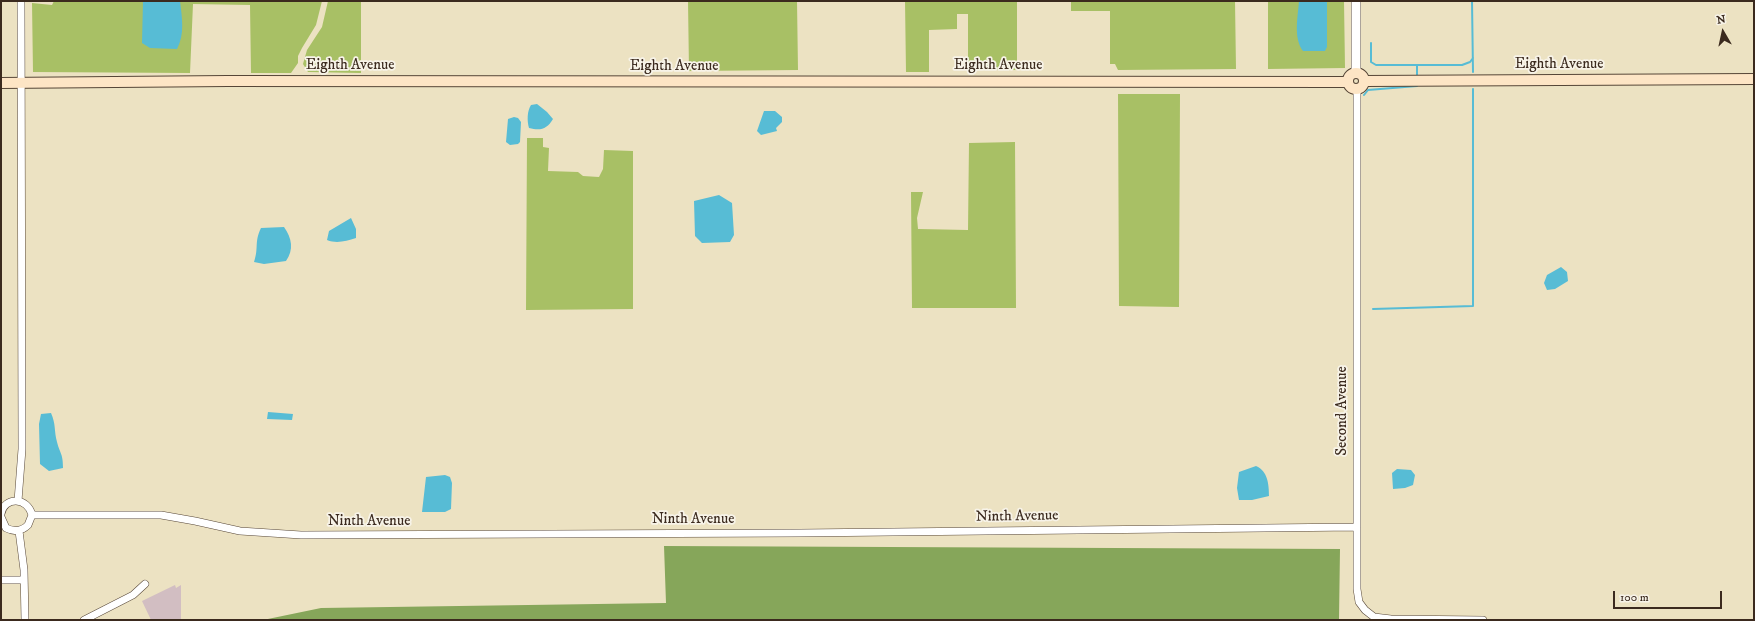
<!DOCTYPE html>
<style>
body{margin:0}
#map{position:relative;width:1755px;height:621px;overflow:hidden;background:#ece2c2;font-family:"IM FELL DW Pica",serif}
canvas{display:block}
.frame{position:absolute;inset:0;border:2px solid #3b2a1e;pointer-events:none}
.north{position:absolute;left:1703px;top:12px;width:40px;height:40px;-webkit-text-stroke:3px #f7f3e8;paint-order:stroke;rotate:351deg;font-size:11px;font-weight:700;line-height:16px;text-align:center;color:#3b2a1e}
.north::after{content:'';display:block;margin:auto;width:14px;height:18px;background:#3b2a1e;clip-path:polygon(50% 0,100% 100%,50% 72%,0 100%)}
.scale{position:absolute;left:1613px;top:591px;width:109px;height:18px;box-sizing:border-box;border:2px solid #3b2a1e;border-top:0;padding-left:5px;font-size:12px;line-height:14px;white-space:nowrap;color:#3b2a1e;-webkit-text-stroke:3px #f7f3e8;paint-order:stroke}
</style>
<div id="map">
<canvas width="1755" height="621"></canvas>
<div class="frame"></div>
<div class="north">N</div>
<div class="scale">100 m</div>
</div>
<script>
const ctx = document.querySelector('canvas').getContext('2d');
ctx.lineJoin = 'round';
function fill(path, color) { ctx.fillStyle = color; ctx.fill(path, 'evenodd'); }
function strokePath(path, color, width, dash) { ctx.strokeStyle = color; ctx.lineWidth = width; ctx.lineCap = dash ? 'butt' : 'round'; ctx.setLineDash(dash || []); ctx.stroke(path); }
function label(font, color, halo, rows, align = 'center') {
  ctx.font = font + ' "IM FELL DW Pica",serif'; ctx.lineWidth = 3.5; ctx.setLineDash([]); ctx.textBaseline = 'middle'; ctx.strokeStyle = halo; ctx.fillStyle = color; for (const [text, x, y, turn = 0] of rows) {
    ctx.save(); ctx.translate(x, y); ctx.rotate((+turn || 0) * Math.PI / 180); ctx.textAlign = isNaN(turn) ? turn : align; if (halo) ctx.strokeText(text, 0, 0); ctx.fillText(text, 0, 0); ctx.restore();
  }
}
fill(new Path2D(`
 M175 585 176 588 181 585V620H151L142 601Z`), '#d2bec2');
fill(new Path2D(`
 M54 1H322L316 25 302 48 298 56V63L291 73H251L250 5 193 4 190 73 33 72 32 3 52 5Z
 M328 1H361V73L308 72 303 64 307 50 322 27Z
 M688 1H797L798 70 689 71Z
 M905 1H1017V70H968V14H957V29L929 30V72H906Z
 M1071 1H1235L1236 69 1118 70 1115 64H1110V11H1071Z
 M1268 1H1344L1345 68 1268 69Z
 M1118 94H1180L1179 307 1119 306Z
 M527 138H543V147L549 148 548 171 578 172 583 176 599 177 603 169 604 150 633 151V309L526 310Z
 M1015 142 1016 308H912L911 192H923L917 218 918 229 968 230 969 143Z`), '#a8c065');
fill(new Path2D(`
 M664 546 1340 549 1339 620H263L321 608 666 603Z`), '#86a65a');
fill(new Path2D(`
 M143 1H180C182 18 185 34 177 49L150 48 142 43Z
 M1299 1H1327V47L1325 51H1303C1293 38 1298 16 1299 1Z
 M537 104 547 112 553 119C547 129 541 131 529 128 527 121 527 111 531 105Z
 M764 111H775L782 117V122L776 128 777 131 761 135 757 131Z
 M514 117 518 118 521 122 520 142 518 144 510 145 506 142 508 119Z
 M719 195 732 203 734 235 730 242 702 243 695 236 694 201Z
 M351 218 356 229V238C346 241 337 244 327 240L329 231Z
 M284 227C292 238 294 250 286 261L264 264 254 262C259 248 254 242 261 228Z
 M1561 267 1567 272 1568 281 1555 289 1547 290 1544 283 1547 275Z
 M268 412 293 414 292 420 267 419Z
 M51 413C56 424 54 431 57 442 60 454 63 453 63 468L49 471 40 464 39 424 41 414Z
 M1256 466C1268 471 1269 485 1269 496L1252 500H1239L1237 488 1239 472Z
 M1397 469 1411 470 1415 475 1413 485 1405 488 1393 489 1392 473Z
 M445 475 450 477 452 483 451 509 445 512H422L426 477Z`), '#57bcd5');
strokePath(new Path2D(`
 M1472 1 1473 72
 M1371 43V62L1376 65H1462L1470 62 1473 58
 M1417 75V65
 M1364 95 1368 90 1417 86
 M1373 309 1473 306V89`), '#57bcd5', 2);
const minor = new Path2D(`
 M1357 89V589L1359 602 1365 610 1374 617 1391 619 1483 620
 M18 501 22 449 21 1
 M1 514C4 496 28 497 32 515L28 525C21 532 14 532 6 528L1 517
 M32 515H161L195 521 240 531 301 535 800 533 1357 527
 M19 531 24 570 25 620
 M1 580H24
 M84 620 133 595 145 584`);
const tertiary = new Path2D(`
 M1356 1V73`);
const secondary = new Path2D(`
 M1348 81a8 8 0 1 1 16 0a8 8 0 1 1-16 0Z
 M1364 81 1754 79
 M1 83 228 81 1348 82`);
strokePath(minor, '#564637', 8);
strokePath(tertiary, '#564637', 10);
strokePath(secondary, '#564637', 12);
strokePath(minor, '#fff', 7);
strokePath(tertiary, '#fff', 9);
strokePath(secondary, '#fde5c5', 10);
label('15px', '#3b2a1e', '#f7f3e8', [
 ["Eighth Avenue",1559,65],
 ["Eighth Avenue",350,66],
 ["Eighth Avenue",998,66],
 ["Eighth Avenue",674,67],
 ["Second Avenue",1343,411,-90],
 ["Ninth Avenue",1017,517,-1],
 ["Ninth Avenue",693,520],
 ["Ninth Avenue",369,522]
]);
</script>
